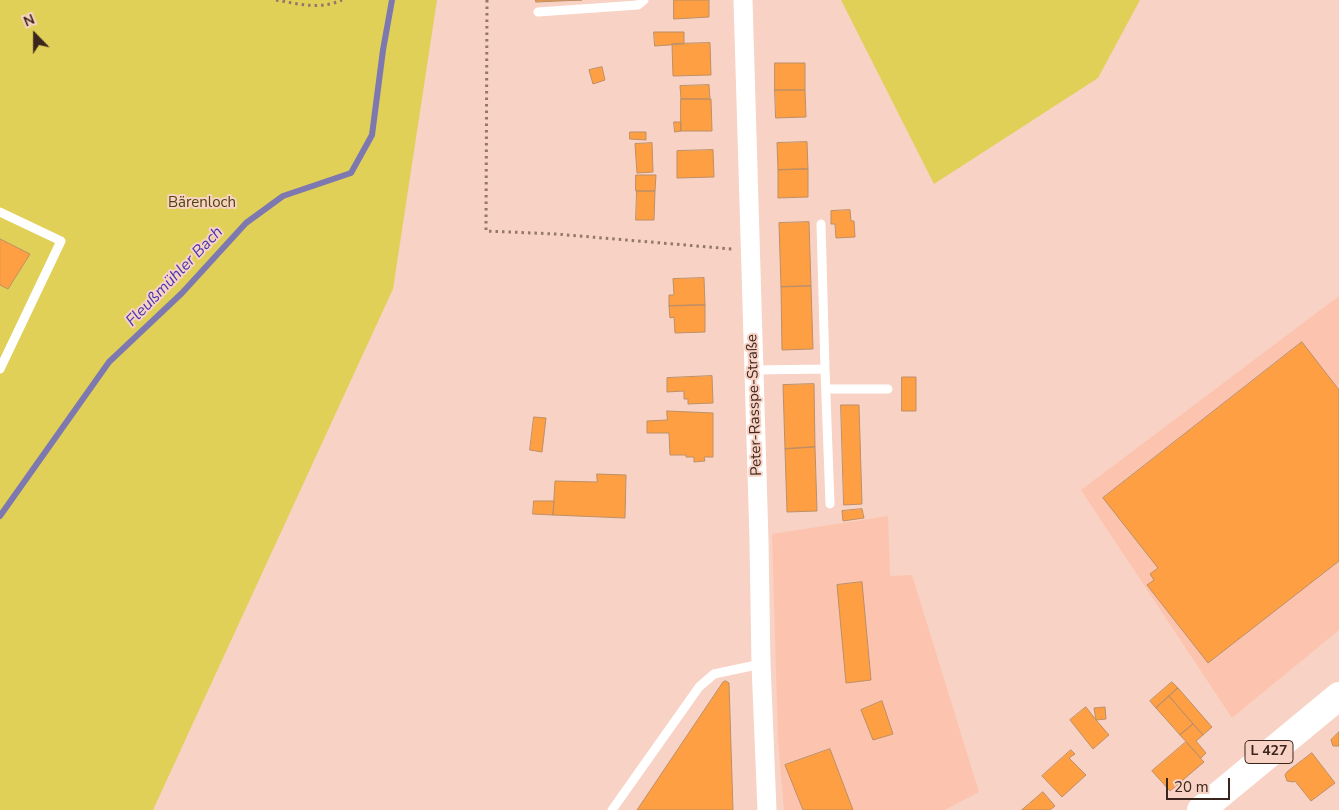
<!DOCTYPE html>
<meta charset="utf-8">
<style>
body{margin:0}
#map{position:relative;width:1339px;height:810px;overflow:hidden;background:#f8d2c4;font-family:"Nunito Sans",sans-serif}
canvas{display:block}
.north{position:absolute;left:10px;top:10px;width:50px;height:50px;-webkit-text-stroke:4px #f8d2c4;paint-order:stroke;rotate:338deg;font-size:14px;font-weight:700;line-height:20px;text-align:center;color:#3b241b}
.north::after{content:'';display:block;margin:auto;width:18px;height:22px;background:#3b241b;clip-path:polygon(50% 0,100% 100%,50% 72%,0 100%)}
.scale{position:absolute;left:1166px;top:778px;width:64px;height:22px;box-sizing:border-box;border:2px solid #3b241b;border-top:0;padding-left:6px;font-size:15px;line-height:18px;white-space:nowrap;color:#3b241b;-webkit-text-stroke:4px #f8d2c4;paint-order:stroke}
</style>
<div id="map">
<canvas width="1339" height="810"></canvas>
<div class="north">N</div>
<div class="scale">20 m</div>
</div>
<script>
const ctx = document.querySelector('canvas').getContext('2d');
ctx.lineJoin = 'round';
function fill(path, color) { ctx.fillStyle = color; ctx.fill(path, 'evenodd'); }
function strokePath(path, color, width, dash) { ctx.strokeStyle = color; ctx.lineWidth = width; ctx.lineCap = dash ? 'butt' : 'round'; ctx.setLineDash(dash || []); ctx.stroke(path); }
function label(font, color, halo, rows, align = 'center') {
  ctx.font = font + ' "Nunito Sans",sans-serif'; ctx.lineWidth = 4; ctx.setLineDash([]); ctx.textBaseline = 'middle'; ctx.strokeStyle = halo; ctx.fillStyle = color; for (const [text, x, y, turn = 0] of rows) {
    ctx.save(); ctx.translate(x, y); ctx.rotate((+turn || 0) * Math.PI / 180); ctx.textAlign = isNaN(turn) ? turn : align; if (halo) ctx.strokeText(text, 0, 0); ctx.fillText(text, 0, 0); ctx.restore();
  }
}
fill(new Path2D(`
 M1339 296V630L1232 718 1081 490Z
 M888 516 890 576 912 575 979 792 945 810H784L778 740 772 534Z`), '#fcc4ae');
fill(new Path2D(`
 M0 0H437L393 289 153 810H0Z
 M841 0H1140L1098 78 934 184Z`), '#e0d058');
strokePath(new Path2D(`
 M0 516 109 362 182 293 246 223 283 196 351 173 372 135 383 50 392 0`), '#7e78b1', 6);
const building = new Path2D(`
 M536 0H582L536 2Z
 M674 0H709V17L674 19Z
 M654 32H684V44L655 46Z
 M710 43 711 75 673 76 672 44Z
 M775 63H805V90H775Z
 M602 67 605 80 593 84 589 70Z
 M709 85 710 99H681L680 86Z
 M775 90H805L806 117 776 118Z
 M681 99H711L712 131H681Z
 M674 122H681V131L675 132Z
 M630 132H646V140L630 139Z
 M807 142 808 169 778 170 777 143Z
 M652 143 653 172 637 173 635 144Z
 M713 150 714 177 677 178V151Z
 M808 169V197L778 198V170Z
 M636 175H656L655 191H636Z
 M637 191H655L654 220H636Z
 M850 210 851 221H854L855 237 836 238 835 224H831V211Z
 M809 222 811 286 781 287 779 223Z
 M0 239 30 254 8 289 0 285Z
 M704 278 705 305 669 306V295H674L673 279Z
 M811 286 813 349 782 350 781 287Z
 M705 305V332L675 333 674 317 670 318 669 306Z
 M1302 342 1339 390V561L1208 663 1147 585 1154 580 1150 574 1158 568 1103 498Z
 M712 376 713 403 688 404V399H684V391L667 392V378Z
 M902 377H916V411H902Z
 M814 384 815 447 785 449 783 385Z
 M841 405H859L862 504 844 505Z
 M667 411 713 413V457H704L705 461 694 462V457H686V455H670L669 433H647V421L667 420Z
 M534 417 546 418 542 452 530 450Z
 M815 447 817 511 787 512 785 449Z
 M597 474 626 475 625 518 553 515 555 481 597 482Z
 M534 501H554L553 515 533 514Z
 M862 509 864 518 843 521 842 511Z
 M862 582 871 680 846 683 837 585Z
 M726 681 729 683 733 810H637L723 682Z
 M1172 682 1178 688 1156 708 1150 701Z
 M1178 688 1212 727 1203 735 1169 696Z
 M1169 696 1193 724 1180 735 1156 708Z
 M882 701 893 734 873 740 861 710Z
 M1086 707 1096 720 1094 708 1105 707 1106 719 1096 720 1109 735 1093 749 1070 720Z
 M1193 724 1203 735 1196 741 1206 753 1201 758 1180 735Z
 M1339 732V746H1333L1331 740Z
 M1186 742 1204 762 1170 791 1152 771Z
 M830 749 853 810H803L785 765Z
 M1071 750 1075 754 1069 758 1086 775 1062 797 1042 776Z
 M1312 753 1335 783 1311 801 1295 781 1293 782 1287 781 1285 775 1287 772Z
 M1043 792 1055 806 1050 810H1022Z`);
fill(building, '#fd9f42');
strokePath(building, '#be8f67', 1);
strokePath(new Path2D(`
 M276 0C299 4 319 10 342 0
 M487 0 486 231 556 234 732 249`), '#94766a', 3, [2.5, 4]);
strokePath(new Path2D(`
 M538 12 638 5 644 0
 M0 212 61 241 0 369
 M825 369 830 504
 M754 370 825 369 821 224
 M826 389H888
 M612 810 699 687 714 674 761 664`), '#fff', 9);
strokePath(new Path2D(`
 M743 0 759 541 761 664 767 810`), '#fff', 19);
strokePath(new Path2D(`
 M1201 810 1339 696`), '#fff', 28);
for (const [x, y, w] of [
 [1269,752,48]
]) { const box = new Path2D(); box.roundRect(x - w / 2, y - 11.5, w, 23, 4); ctx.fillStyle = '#f8d2c4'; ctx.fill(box); strokePath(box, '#3b241b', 1); }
label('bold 14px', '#3b241b', null, [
 ["L 427",1269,752]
]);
label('15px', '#4c450d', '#f8d2c4', [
 ["Bärenloch",202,203]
]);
label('15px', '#3b241b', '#f8d2c4', [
 ["Peter-Rasspe-Straße",755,405,-92]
]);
label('italic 16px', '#4838b1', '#f8d2c4', [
 ["Fleußmühler Bach",175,277,-46]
]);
</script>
